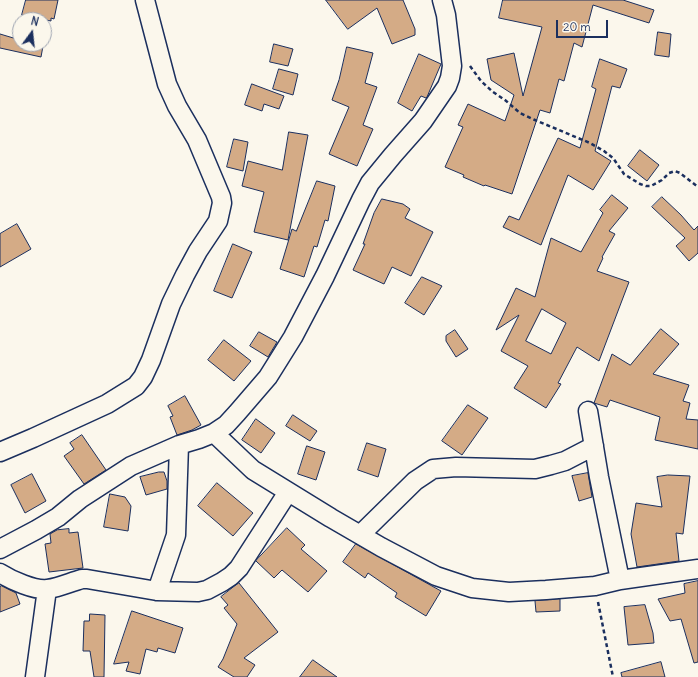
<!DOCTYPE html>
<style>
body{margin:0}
#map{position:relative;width:698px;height:677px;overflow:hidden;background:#fbf7ec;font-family:Delius,sans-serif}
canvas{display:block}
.north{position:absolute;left:12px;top:12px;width:40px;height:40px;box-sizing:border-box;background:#fbf7ec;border:1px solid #a1a7b3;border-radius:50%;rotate:15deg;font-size:11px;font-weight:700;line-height:16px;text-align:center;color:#1b2f5e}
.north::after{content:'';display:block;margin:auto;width:14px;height:18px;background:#1b2f5e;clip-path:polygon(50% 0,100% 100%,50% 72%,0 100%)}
.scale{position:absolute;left:556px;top:20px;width:52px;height:18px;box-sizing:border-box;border:2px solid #1b2f5e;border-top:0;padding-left:5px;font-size:12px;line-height:14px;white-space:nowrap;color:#1b2f5e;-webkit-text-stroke:3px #fbf7ec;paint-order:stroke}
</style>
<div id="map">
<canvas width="698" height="677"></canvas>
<div class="north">N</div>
<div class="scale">20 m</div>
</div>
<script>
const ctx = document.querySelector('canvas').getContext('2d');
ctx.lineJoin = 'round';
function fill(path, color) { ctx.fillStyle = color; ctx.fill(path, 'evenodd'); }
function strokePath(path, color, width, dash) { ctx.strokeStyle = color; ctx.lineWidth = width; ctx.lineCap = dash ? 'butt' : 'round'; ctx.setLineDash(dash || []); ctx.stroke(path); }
const building = new Path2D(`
 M26 0H58L54 19 51 18V21L22 15Z
 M326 0H403L415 29V35L392 44 377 8 348 29Z
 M503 0H623L654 10 649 23 593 5 582 47 574 43 564 81 559 79 550 113 540 110 512 194 485 185 484 186 463 177 464 175 445 167 463 127 458 125 468 104 505 121 514 95 491 80 487 59 514 53 523 96 542 27 499 18Z
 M658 32 671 34 669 57 655 55Z
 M0 34 20 40V44H35L43 46 41 57 0 48Z
 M274 44 293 49 288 66 270 62Z
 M347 47 373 53 365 83 377 87 363 125 373 129 357 166 329 154 349 107 332 100 339 80Z
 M419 54 441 64 427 97 426 98 421 96 412 111 398 103Z
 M600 59 627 69 620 88 612 86 595 151 611 161 593 190 568 175 541 245 503 227 509 216 519 220 558 138 580 148 596 89 592 87Z
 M279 69 298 74 293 95 273 89Z
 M252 84 284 96 279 109 264 104 262 111 245 105Z
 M289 132 308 135 288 240 254 232 264 192 242 186 248 161 282 170Z
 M234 139 248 142 243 171 227 167Z
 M640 150 659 165 647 181 628 166Z
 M317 181 335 186 328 221 325 220 317 247 314 246 304 277 280 269 292 229 296 231Z
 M612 195 628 208 609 231 615 234 602 257 603 258 597 271 629 282 599 361 577 347 558 383 561 384 546 408 514 388 528 366 501 351 519 315 496 330 516 288 535 297 551 238 581 252 603 213 600 210ZM542 309 566 323 551 354 526 341Z
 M662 197 681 215 694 230 698 226V253L689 261 676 246 685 238 652 207Z
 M382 199 403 204 410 209 405 218 433 232 411 276 392 267 384 284 353 270 365 244H363L374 213Z
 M17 224 31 249 0 267V234Z
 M233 244 252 252 232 298 214 291Z
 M422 277 442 286 424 315 405 303Z
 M661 329 679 344 653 374 689 385 683 401 690 403 686 419 698 420V449L655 440 660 417 610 400 607 407 594 403 612 354 630 365Z
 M455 330 468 349 456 357 446 341V336Z
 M259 332 277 342 268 357 250 346Z
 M224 340 251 361 234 381 208 360Z
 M185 396 201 425 192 430 177 435 170 417 173 416 168 406Z
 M468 405 488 418 462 455 442 441Z
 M293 415 317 431 310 441 286 426Z
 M256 419 275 433 261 453 242 440Z
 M82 435 106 470 84 484 64 456 74 449 70 443Z
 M367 443 386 449 378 477 358 470Z
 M307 446 325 452 316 480 298 474Z
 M159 472H164L167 481V489L146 495 140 477Z
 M588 473 592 497 579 501 572 476Z
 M32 474 46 501 25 513 11 485Z
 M668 475 690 476 683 534 676 533 679 561 637 567 631 534 636 503 662 507 657 477Z
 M217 483 253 513 233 536 198 506Z
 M110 494 125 497 131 506 128 531 104 527Z
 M287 528 305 545 301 549 327 571 308 592 282 570 274 578 256 561Z
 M69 529V533L78 532 83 568 49 572 45 544 51 543 50 534 57 530Z
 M356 544 441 591 426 616 395 597 397 593 368 573 365 578 343 562Z
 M698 581V662L694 663 681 619 670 621 658 599 685 593 684 584Z
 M239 583 278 632 244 658 255 665 247 677H234L218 667 223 659 237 624 224 608 228 605 221 597Z
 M2 586 16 593 20 604 0 612V587Z
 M560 599V611L536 612 535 601Z
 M645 605 653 633 654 643 628 645 624 607Z
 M132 611 183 628 175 653 158 648 157 652 146 649 140 674 126 671 129 662 114 664Z
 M90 614 105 615 104 677H94L90 651H83L84 621H89Z
 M313 660 337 677H300Z
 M661 662 665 677H622L621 673Z`);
fill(building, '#d4ab86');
strokePath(building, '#1b2f5e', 1);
const minor = new Path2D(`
 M588 411 599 477 620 580
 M214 433 253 470 331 518 381 547 436 576 472 588 509 592 546 590 595 586 620 580 698 569
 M0 452 33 438 107 404 136 386 143 377 151 360 171 304 185 275 198 251 218 221 222 203 221 197 197 140 177 106 167 84 145 0
 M360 535 415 481 433 469 456 467 535 469 551 465 565 461 594 446
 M0 549 36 530 58 517 80 499 131 466 179 445 199 439 214 433 226 425 237 413 268 377 293 337 325 276 361 200 370 183 393 155 423 121 447 86 450 78 452 66 446 15 442 0
 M0 573C11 580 35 591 48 589 60 587 71 582 82 579H87L157 591 198 592 207 590 222 582 231 576 239 568 288 492
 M157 591 176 535 179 445
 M35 677 47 589`);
strokePath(minor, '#1b2f5e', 21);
strokePath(new Path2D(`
 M470 66 481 81 493 92 505 100 520 113 535 120 590 143 604 151 613 158 624 174 640 184 646 186H651L662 180 669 173 675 171 680 173 698 187
 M598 602 613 677`), '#1b2f5e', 2.5, [4, 3]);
strokePath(minor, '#fbf7ec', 18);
</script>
